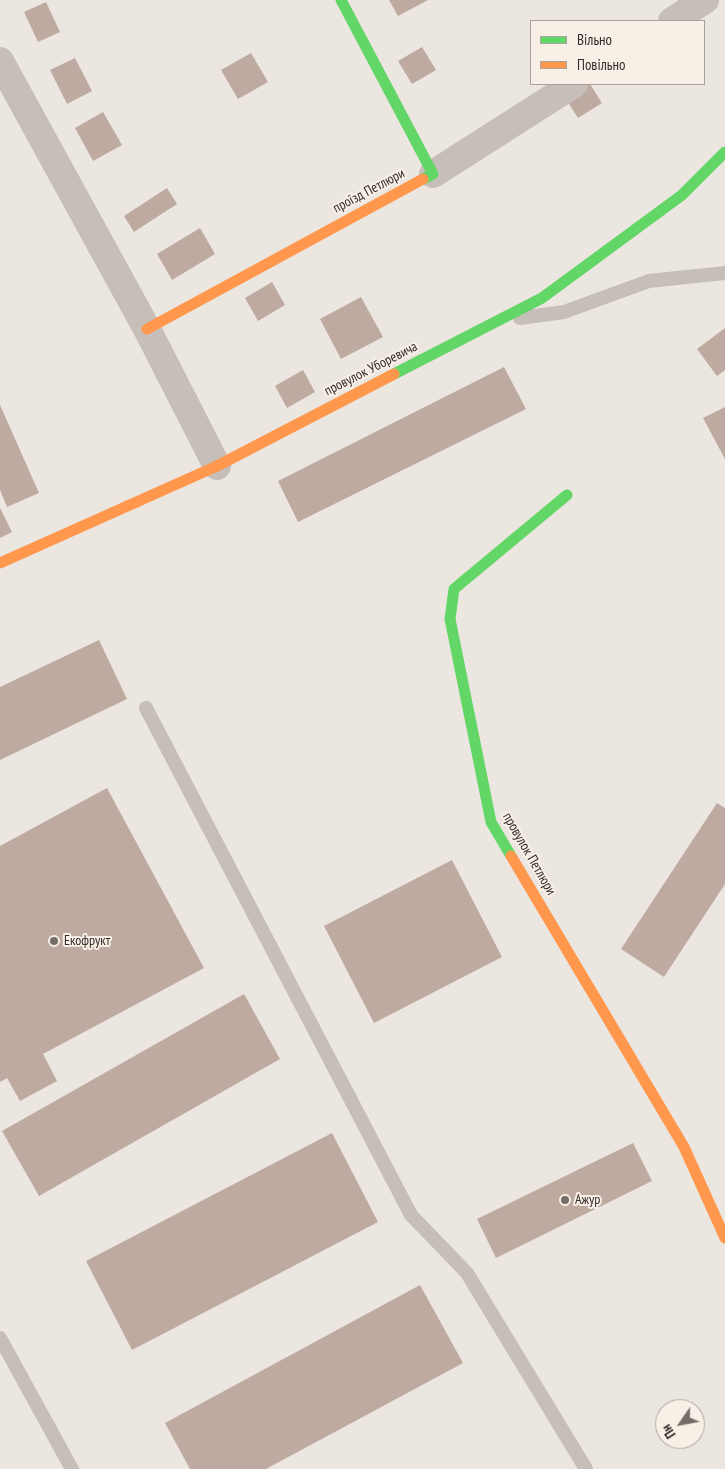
<!DOCTYPE html>
<meta charset="utf-8">
<style>
body{margin:0}
#map{position:relative;width:725px;height:1469px;overflow:hidden;background:#ece6e0;font-family:"PT Sans Narrow",sans-serif}
canvas{display:block}
.legend{position:absolute;left:530px;top:20px;width:175px;height:65px;box-sizing:border-box;background:#f8f0e7;border:1px solid #aaa19b;margin:0;padding:6px 9px;list-style:none;font-size:15px;color:#352b28}
.legend li{display:flex;align-items:center;gap:10px;height:25px}
.legend b{width:25px;border:1px solid #aaa19b}
.north{position:absolute;left:655px;top:1399px;width:50px;height:50px;box-sizing:border-box;background:#f8f0e7;border:1px solid #aaa19b;border-radius:50%;rotate:237deg;font-size:14px;font-weight:700;line-height:20px;text-align:center;color:#352b28}
.north::after{content:'';display:block;margin:auto;width:18px;height:22px;background:#756c68;clip-path:polygon(50% 0,100% 100%,50% 72%,0 100%)}
</style>
<div id="map">
<canvas width="725" height="1469"></canvas>
<ul class="legend">
<li><b style="height:6px;background:#63d668"></b>Вільно</li>
<li><b style="height:6px;background:#ff974d"></b>Повільно</li>
</ul>
<div class="north">Пн</div>
</div>
<script>
const ctx = document.querySelector('canvas').getContext('2d');
ctx.lineJoin = 'round';
function fill(path, color) { ctx.fillStyle = color; ctx.fill(path, 'evenodd'); }
function strokePath(path, color, width, dash) { ctx.strokeStyle = color; ctx.lineWidth = width; ctx.lineCap = dash ? 'butt' : 'round'; ctx.setLineDash(dash || []); ctx.stroke(path); }
function label(font, color, halo, rows, align = 'center') {
  ctx.font = font + ' "PT Sans Narrow",sans-serif'; ctx.lineWidth = 4; ctx.setLineDash([]); ctx.textBaseline = 'middle'; ctx.strokeStyle = halo; ctx.fillStyle = color; for (const [text, x, y, turn = 0] of rows) {
    ctx.save(); ctx.translate(x, y); ctx.rotate((+turn || 0) * Math.PI / 180); ctx.textAlign = isNaN(turn) ? turn : align; if (halo) ctx.strokeText(text, 0, 0); ctx.fillText(text, 0, 0); ctx.restore();
  }
}
fill(new Path2D(`
 M389 0H428L398 16Z
 M46 2 60 32 38 42 24 12Z
 M422 47 436 70 412 84 398 61Z
 M251 53 268 82 238 99 221 70Z
 M75 58 92 91 67 104 50 70Z
 M583 84H590L602 103 578 118 564 96Z
 M103 112 122 145 93 161 75 128Z
 M167 188 177 204 134 232 124 216Z
 M200 228 215 254 172 280 157 254Z
 M272 282 285 305 258 321 245 298Z
 M361 297 383 337 341 359 320 319Z
 M725 328V370L717 376 697 349Z
 M504 367 526 409 298 522 278 481Z
 M303 370 315 392 287 408 275 386Z
 M0 405 39 493 7 507 0 490Z
 M725 407V459L703 418Z
 M0 508 12 532 0 538Z
 M99 640 127 699 0 760V687Z
 M107 788 204 968 43 1054 57 1081 20 1101 7 1078 0 1082V846Z
 M717 803 725 808V884L664 977 621 949Z
 M452 860 502 957 374 1023 324 926Z
 M244 994 280 1059 39 1196 2 1131Z
 M332 1133 378 1222 132 1350 86 1261Z
 M633 1143 652 1181 496 1258 477 1219Z
 M420 1285 463 1363 266 1469H190L165 1423Z`), '#bfaaa2');
strokePath(new Path2D(`
 M520 318 564 312 649 281 725 273
 M146 708 411 1215 467 1273 586 1469
 M0 1338 72 1469`), '#c5beb9', 14);
strokePath(new Path2D(`
 M672 21 705 0
 M0 61 147 329 217 466
 M433 174 574 84`), '#c5beb9', 28);
strokePath(new Path2D(`
 M341 0 433 174 423 179
 M394 374 542 298 682 195 725 152
 M511 856 491 822 450 619 454 589 567 495`), '#63d668', 11);
strokePath(new Path2D(`
 M147 329 423 179
 M0 563 217 466 394 374
 M511 856 684 1147 725 1238`), '#ff974d', 11);
for (const [x, y, r, color] of [
 [54,941,5,"#756c68"],
 [565,1200,5,"#756c68"]
]) { const dot = new Path2D(); dot.arc(x, y, r, 0, 2 * Math.PI); ctx.fillStyle = color; ctx.fill(dot); strokePath(dot, '#f8f0e7', 2); }
label('14px', '#352b28', '#f8f0e7', [
 ["проїзд Петлюри",369,191,-28],
 ["провулок Уборевича",371,369,-27],
 ["провулок Петлюри",529,854,60]
]);
label('14px', '#352b28', '#f8f0e7', [
 ["Екофрукт",64,941],
 ["Ажур",575,1200]
], 'left');
</script>
